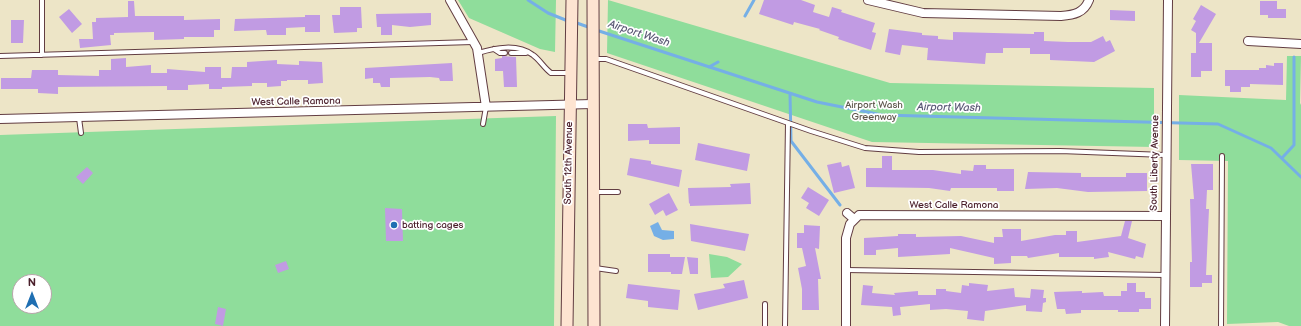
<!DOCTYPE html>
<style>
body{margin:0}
#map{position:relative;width:1301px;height:326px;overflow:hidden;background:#ede5c7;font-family:"Balsamiq Sans",sans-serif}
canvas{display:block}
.north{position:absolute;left:12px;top:274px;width:40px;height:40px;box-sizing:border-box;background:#fff;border:1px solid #b7a5aa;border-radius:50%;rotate:0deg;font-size:11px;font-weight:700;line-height:16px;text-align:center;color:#4a1f2b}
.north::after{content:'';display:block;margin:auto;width:14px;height:18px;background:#1f6fb2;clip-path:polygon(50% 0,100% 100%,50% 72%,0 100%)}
</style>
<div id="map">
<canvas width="1301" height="326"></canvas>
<div class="north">N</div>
</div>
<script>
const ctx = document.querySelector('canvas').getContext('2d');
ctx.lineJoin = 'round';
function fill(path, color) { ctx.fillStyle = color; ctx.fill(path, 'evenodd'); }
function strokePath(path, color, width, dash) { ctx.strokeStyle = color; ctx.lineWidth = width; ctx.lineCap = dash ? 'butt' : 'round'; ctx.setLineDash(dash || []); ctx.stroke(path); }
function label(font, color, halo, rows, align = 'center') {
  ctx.font = font + ' "Balsamiq Sans",sans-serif'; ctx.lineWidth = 3.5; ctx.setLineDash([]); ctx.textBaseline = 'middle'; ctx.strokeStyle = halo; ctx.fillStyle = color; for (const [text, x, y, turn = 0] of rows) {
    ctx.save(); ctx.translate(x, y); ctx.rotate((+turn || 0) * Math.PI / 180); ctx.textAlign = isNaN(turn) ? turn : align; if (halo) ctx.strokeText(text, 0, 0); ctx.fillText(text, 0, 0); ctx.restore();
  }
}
fill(new Path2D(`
 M458 0H556L555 52 540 49 469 18Z
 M608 0 890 83 1154 88V147L872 142 607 53Z
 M1287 56H1301L1300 103 1301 105V326H1289L1278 322 1227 324 1228 161 1179 160V95L1286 100Z
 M556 116 554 326H0V135ZM20 282H44V306H20Z
 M709 254 727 257 742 264 728 277 711 278Z`), '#8fdd9b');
fill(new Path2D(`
 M658 222 662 230 674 231V239L663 240 654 236 650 226Z`), '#75afe6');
strokePath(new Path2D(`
 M528 0 548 13 568 21
 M745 16 754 0
 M574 22 591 28
 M596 30 817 102 882 115 1218 124 1271 148 1301 177
 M709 67 718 62
 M790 94 791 141 840 205
 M1282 158 1294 145V57`), '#75afe6', 3);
fill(new Path2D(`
 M764 0H801L815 5 813 12 829 17 832 7 842 10 841 12 875 23 872 32 876 33 871 50 838 39 839 37 819 30 820 29 794 22 793 25 759 14Z
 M128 1H134L135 16H184V20L220 19V30H214V37H184V39L154 40V32L114 33V35H110L111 45 80 48 79 39H93L92 22H96V18L128 17Z
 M1260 1H1277V9H1286V18H1268V15H1260Z
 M1201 5 1216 14 1199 43H1212V71H1201V77H1191V53H1196V33L1191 30 1196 21 1193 19Z
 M340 7H361L362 28H357V32L334 33 332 15H340Z
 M69 9 82 24 72 33 59 17Z
 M1110 10 1135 11V21L1110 20Z
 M431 13V25L410 27 392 25V35H381V27H377L376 14Z
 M305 15H320V32H305V27L286 28V35H267L266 30H263L234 31 235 19 305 17Z
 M11 20H24L23 43H11Z
 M889 29 922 33V35L938 36V39L953 40V32L1034 34V32H1044V41L1068 42H1091L1103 36 1106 42 1110 40 1115 51 1094 62 1050 60V54H1030V48H1003V53H986L985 64 927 60 928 48 902 45 900 55 885 52Z
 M502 56 516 57 517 87H504L503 71H495V59L502 58Z
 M126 58V67L151 65V73H167V69L205 72V67H221V78H231L232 67H247V62L277 60V64L299 65V61L322 62 323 83 308 84V80H287V81H281V86L267 87V83H252V86L222 87V89H209V84L188 85V90H167V86L58 87V94L38 93V89H1V78H31L32 70H58V75L99 76V70H111V59Z
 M452 63 453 81H440L439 78 430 77 390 78V87H381L380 83H373V78L365 79V68Z
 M1274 63H1283V85L1250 84V87H1241V92H1230V86H1225V70H1259V68H1266V65L1274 66Z
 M628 124H647L648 128 680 127V144H649V140L628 141Z
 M698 143 750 154 747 171 695 160Z
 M882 156H892V170H933L961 174V170L973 171 974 165H986V169H1014V191H997V188H951L950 191 929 188 866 187V168H882Z
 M630 158 651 161V164L682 170 679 187 627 175Z
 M841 162 842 167 849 165 855 188 834 193 827 165Z
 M1191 164H1213V190H1207L1206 209H1209L1206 275H1212V283H1202V287H1190V262H1192L1190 199H1194Z
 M87 167 93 173 83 184 76 177Z
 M1028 172 1081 173V177H1126V173H1147V191L1088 192 1057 188 1025 189Z
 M750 183 751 204 690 206V203L689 204 688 188 731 187 730 184Z
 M808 187 829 200 819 216 806 208 809 203 801 198Z
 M669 193 678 210 666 216 663 210 655 215 649 204Z
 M385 208 402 209 403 241H386Z
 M1125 221H1132L1128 238 1146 244 1143 258 1136 256 1135 259 1108 252 1109 257 1094 259V257H1059V253L1028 258 1027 256H1011V263L994 264V258L950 248V254L898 257V248L876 250V255H864V238L898 236V234H916V237L961 236 994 243V237H1003L1002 229H1021V241L1055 235H1066V231H1077V242L1121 236Z
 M690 224 749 234 745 251 691 241Z
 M804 225 820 226 819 249 815 248 821 279H818L819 310H802V289L798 268 806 266 802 248H797V233H804Z
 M648 254H670V257H685L682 274H671V272H648Z
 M687 257 698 258V274H690Z
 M286 261 289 269 278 273 275 265Z
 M744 280 748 298 698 310 694 294 725 288 723 284Z
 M969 283 988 285 987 291 1014 288 1015 297 1030 298 1031 289 1044 290 1043 298H1046V302L1043 303 1042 312 1026 311V305L985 311 984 321 967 319 968 311 946 309 930 310V304L900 307 901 315 893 316 892 307 861 305 863 285 873 286 872 293 895 295 894 293 918 291V295H936V289H946V291L961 293 962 285 969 286Z
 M1127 283H1136V292H1145V298H1151V309H1139V312H1118V310H1081V313L1066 314 1065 309H1057L1054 292 1082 291V293L1103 292 1104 296H1121V291H1127Z
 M628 284 680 290 678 310 648 307V301L626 298Z
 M218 307 226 309 223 326 215 324Z`), '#c19be3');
const lane = new Path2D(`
 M42 0V55
 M494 49 500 53H505
 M478 53C495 48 517 43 533 55 540 60 544 68 551 73H570
 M511 53H526
 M0 56 473 42
 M593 59H606L811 131 865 148 919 152 1060 151 1165 155
 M79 118 81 133
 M483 124 486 107
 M595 192H618
 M595 268 616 271
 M846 270 1166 275
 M765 326V304
 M785 326 788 123
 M1221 326 1222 156`);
const street = new Path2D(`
 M450 0 477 48 486 107
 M868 0 923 13 1061 16C1074 15 1084 13 1089 0
 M1248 41 1301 44
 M0 119 592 104
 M847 213 854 219
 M846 326V238L850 224 859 215 1165 216
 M1165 326 1168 0`);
const secondary = new Path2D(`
 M593 0 594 326
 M567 326 572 0`);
strokePath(lane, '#623d42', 6);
strokePath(street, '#623d42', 10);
strokePath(secondary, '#623d42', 13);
strokePath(lane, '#fff', 4);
strokePath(street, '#fff', 8);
strokePath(secondary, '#fde4d1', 11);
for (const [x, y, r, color] of [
 [394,225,4,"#1f6fb2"]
]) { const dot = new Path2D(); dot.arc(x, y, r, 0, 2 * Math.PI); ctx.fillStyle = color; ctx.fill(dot); strokePath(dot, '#fff', 1.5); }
label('10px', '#4a1f2b', '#fff', [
 ["West Calle Ramona",296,102,-1],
 ["South 12th Avenue",569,163,-89],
 ["South Liberty Avenue",1155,163,-89],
 ["West Calle Ramona",954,205]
]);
label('10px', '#5f584d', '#fff', [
 ["Airport Wash",874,105],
 ["Greenway",874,117]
]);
label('10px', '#4a1f2b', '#fff', [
 ["batting cages",402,225]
], 'left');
label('italic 11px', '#5b5976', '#fff', [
 ["Airport Wash",639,34,18],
 ["Airport Wash",949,108,1]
]);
</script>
